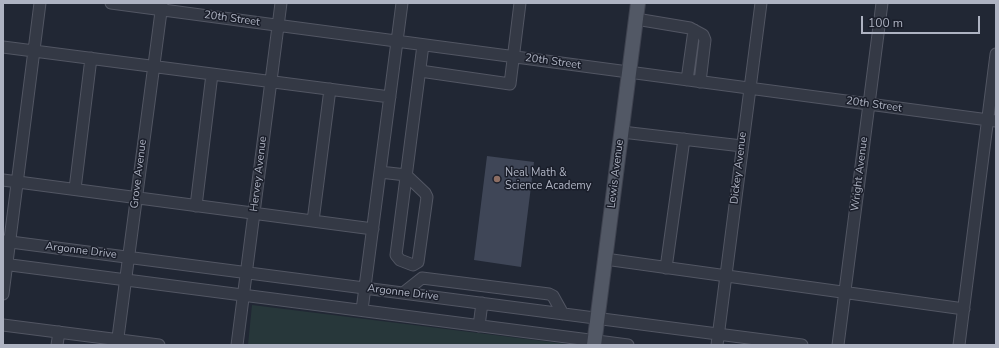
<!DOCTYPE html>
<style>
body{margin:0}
#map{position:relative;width:999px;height:348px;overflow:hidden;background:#212734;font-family:"Nunito Sans",sans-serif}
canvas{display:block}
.frame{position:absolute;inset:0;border:4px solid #aeb3c2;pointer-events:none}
.scale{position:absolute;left:861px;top:16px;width:119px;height:18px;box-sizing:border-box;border:2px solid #aeb3c2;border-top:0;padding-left:5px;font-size:12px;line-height:14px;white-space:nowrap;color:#aeb3c2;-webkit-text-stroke:3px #1a1e2a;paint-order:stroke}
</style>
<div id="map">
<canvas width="999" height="348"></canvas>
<div class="frame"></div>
<div class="scale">100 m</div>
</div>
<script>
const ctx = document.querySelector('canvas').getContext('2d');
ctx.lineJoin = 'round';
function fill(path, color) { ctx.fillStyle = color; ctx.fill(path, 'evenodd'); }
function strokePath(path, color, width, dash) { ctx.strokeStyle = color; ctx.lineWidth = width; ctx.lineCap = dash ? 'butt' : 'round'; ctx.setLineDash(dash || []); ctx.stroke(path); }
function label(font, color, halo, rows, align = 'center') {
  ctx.font = font + ' "Nunito Sans",sans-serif'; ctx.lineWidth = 3; ctx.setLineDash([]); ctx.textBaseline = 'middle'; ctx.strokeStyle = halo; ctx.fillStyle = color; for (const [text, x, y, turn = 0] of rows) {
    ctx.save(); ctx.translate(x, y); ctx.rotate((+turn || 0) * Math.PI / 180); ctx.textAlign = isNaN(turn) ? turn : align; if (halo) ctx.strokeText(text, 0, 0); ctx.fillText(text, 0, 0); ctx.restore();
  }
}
fill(new Path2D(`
 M252 305 575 345H248Z`), '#27373a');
fill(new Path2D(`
 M487 156 534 162 521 267 474 260Z`), '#3f4657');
const minor = new Path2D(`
 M111 3 996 121
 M636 19 690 28 703 35 705 40 700 82
 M3 47 390 97
 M420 71 510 84 520 3
 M687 80 694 30
 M622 132 742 146
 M380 172 406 175 425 193 427 197 418 262 413 265 400 260 396 255C405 185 414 115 423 45
 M3 180 373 229
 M75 189 91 58
 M196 206 212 74
 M313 221 330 89
 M3 241 802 345
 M605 259 964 309
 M3 264 628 345
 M666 268 684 139
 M403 293 422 278 549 294 553 296 563 314
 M3 294 40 3
 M362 310 402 3
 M3 325 159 345
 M479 326 482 303
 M57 345 59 332
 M117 345 162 4
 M237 345 281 3
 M717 345 761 3
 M838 345 882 3
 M959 345 996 54`);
const major = new Path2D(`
 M594 345 638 3`);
strokePath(minor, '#525663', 13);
strokePath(major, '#3e424f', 16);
strokePath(minor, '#343945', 11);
strokePath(major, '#525865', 14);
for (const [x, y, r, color] of [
 [497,179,4,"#8d6e63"]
]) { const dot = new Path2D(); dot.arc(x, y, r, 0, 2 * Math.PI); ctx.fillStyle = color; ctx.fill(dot); strokePath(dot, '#1a1e2a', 1.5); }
label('11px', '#aeb3c2', '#1a1e2a', [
 ["20th Street",232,19,8],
 ["20th Street",553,62,8],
 ["20th Street",874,105,8],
 ["Dickey Avenue",739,168,-83],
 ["Grove Avenue",139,174,-83],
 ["Hervey Avenue",259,174,-83],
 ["Lewis Avenue",616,174,-83],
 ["Wright Avenue",860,174,-83],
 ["Argonne Drive",81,251,7],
 ["Argonne Drive",403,293,7]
]);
label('11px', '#aeb3c2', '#1a1e2a', [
 ["Neal Math &",505,173],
 ["Science Academy",505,186]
], 'left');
</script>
